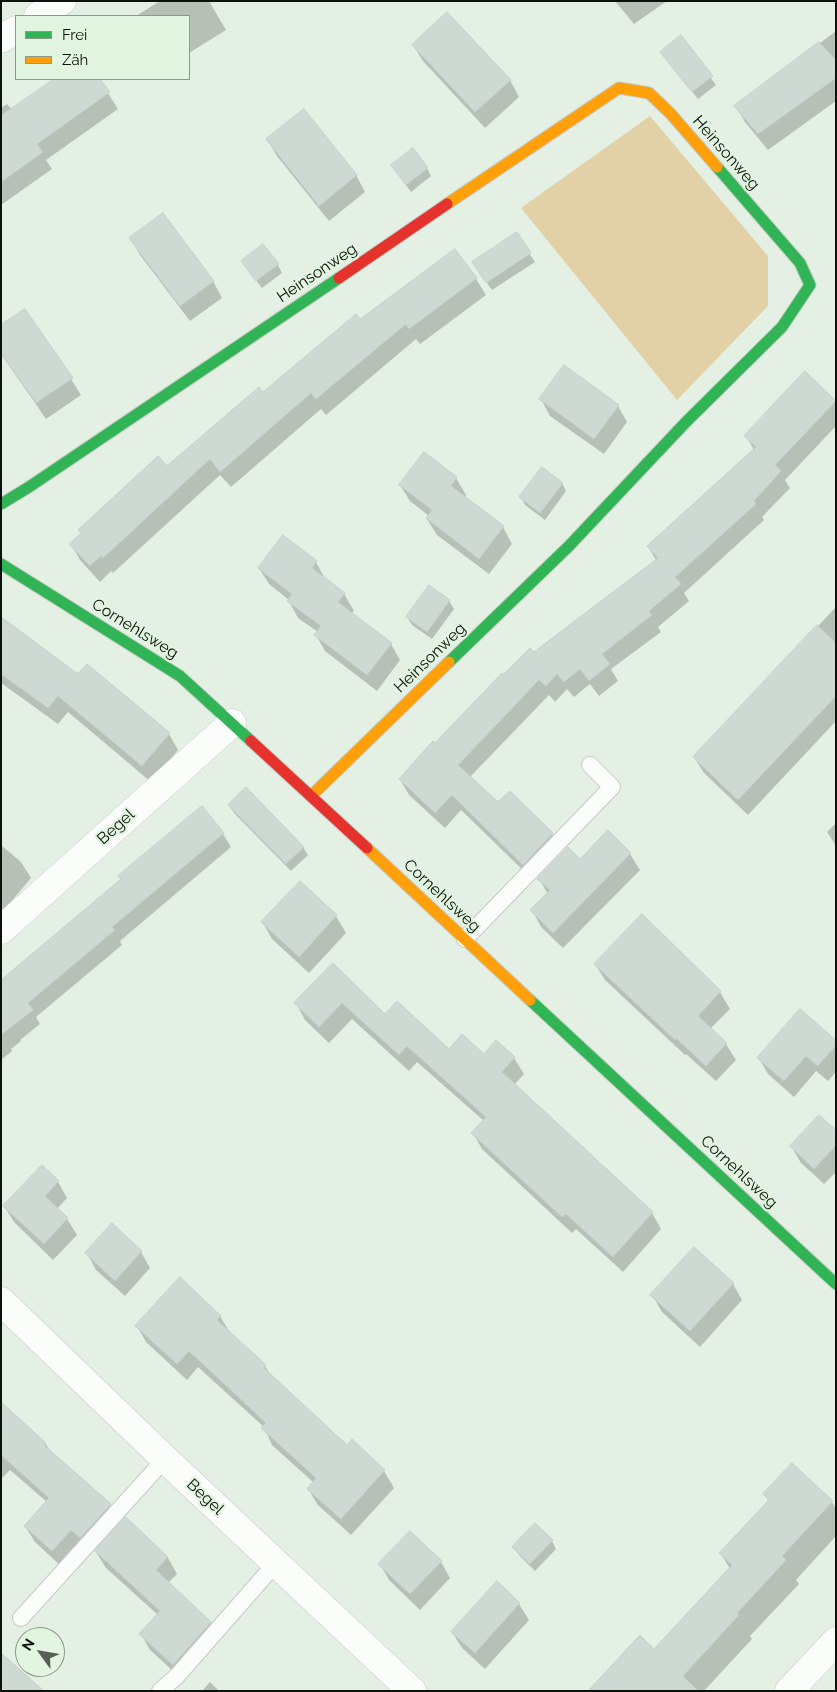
<!DOCTYPE html>
<meta charset="utf-8">
<style>
body{margin:0}
#map{position:relative;width:837px;height:1692px;overflow:hidden;background:#e5f0e5;font-family:Raleway,sans-serif}
canvas{display:block}
.frame{position:absolute;inset:0;border:2px solid #0b120b;pointer-events:none}
.legend{position:absolute;left:15px;top:15px;width:175px;height:65px;box-sizing:border-box;background:#e1f5e0;border:1px solid #8b9a8b;margin:0;padding:6px 9px;list-style:none;font-size:15px;color:#0b120b}
.legend li{display:flex;align-items:center;gap:10px;height:25px}
.legend b{width:25px;border:1px solid #8b9a8b}
.north{position:absolute;left:15px;top:1627px;width:50px;height:50px;box-sizing:border-box;background:#e1f5e0;border:1px solid #8b9a8b;border-radius:50%;rotate:302deg;font-size:14px;font-weight:700;line-height:20px;text-align:center;color:#0b120b}
.north::after{content:'';display:block;margin:auto;width:18px;height:22px;background:#576057;clip-path:polygon(50% 0,100% 100%,50% 72%,0 100%)}
</style>
<div id="map">
<canvas width="837" height="1692"></canvas>
<div class="frame"></div>
<ul class="legend">
<li><b style="height:6px;background:#30b455"></b>Frei</li>
<li><b style="height:6px;background:#ff9f0a"></b>Zäh</li>
</ul>
<div class="north">N</div>
</div>
<script>
const ctx = document.querySelector('canvas').getContext('2d');
ctx.lineJoin = 'round';
function fill(path, color) { ctx.fillStyle = color; ctx.fill(path, 'evenodd'); }
function strokePath(path, color, width, dash) { ctx.strokeStyle = color; ctx.lineWidth = width; ctx.lineCap = dash ? 'butt' : 'round'; ctx.setLineDash(dash || []); ctx.stroke(path); }
function label(font, color, halo, rows, align = 'center') {
  ctx.font = font + ' Raleway,sans-serif'; ctx.lineWidth = 4.5; ctx.setLineDash([]); ctx.textBaseline = 'middle'; ctx.strokeStyle = halo; ctx.fillStyle = color; for (const [text, x, y, turn = 0] of rows) {
    ctx.save(); ctx.translate(x, y); ctx.rotate((+turn || 0) * Math.PI / 180); ctx.textAlign = isNaN(turn) ? turn : align; if (halo) ctx.strokeText(text, 0, 0); ctx.fillText(text, 0, 0); ctx.restore();
  }
}
fill(new Path2D(`
 M650 116 768 256V306L677 400 521 208Z`), '#e2d1a7');
fill(new Path2D(`
 M160 1H209L226 30 189 53V16H136Z
 M615 1H667L634 24Z
 M836 31V101L768 150 745 122 736 106Z
 M681 37 716 85 698 99 667 60Z
 M413 45 510 80 519 97 485 128 423 61Z
 M57 79H99L118 109 46 160 52 169 1 205V108L7 104 12 110Z
 M267 139 356 175 365 192 329 221 277 156Z
 M392 165 427 168 431 176 411 192Z
 M516 234 535 262 492 290 478 270Z
 M131 238 213 281 222 298 190 321 140 255Z
 M455 250 476 279 486 295 420 344 416 339 326 415 321 409 231 487 220 475 113 573 111 571 100 582 80 560 71 544 167 467Z
 M278 265 282 273 262 288 247 269Z
 M1 327 71 379 81 395 46 419 1 354Z
 M805 372 836 402V426L785 480 790 488 762 517 764 520 684 593 689 601 658 627 661 632 611 669 618 681 599 696 590 684 574 697 567 689 555 702 549 695 470 777 498 804 510 792 552 834 562 850 533 880 461 810 445 828 409 795 400 779 503 676 656 560 648 546 754 450 746 436Z
 M541 399 618 406 627 422 604 454 550 416Z
 M425 454 456 478 466 495 464 497 503 527 512 544 489 574 437 535 427 519 429 516 410 501 400 485Z
 M562 483 566 491 545 520 525 505 521 497Z
 M316 562 325 579 344 594 354 611 351 614 391 644 400 660 377 691 325 651 316 635 318 632 298 618 289 601V600L269 584 259 568Z
 M449 601 454 609 432 639 412 625 407 617Z
 M836 607V721L748 815 704 773 694 757Z
 M1 619 78 676 169 734 178 750 151 782 68 712 58 724 1 683Z
 M229 805 303 847 308 855 291 871 234 813Z
 M836 823V846L827 832Z
 M608 832 630 854 640 870 563 948 541 927 532 910 548 894 539 879 580 861Z
 M223 834 231 847 120 941 122 945 36 1017 40 1024 20 1040 21 1041 11 1049 12 1051 1 1060V994Z
 M1 845 21 862 31 878 4 910 1 908Z
 M300 882 336 916 346 933 309 973 272 939 263 923Z
 M642 916 720 992 730 1009 710 1029 726 1044 736 1060 716 1081 686 1054 685 1055 605 980 595 964Z
 M333 965 385 1016 449 1051 484 1055 496 1041 514 1058 524 1074 514 1085 652 1213 661 1229 623 1272 576 1229 572 1233 482 1149 473 1133 484 1121 417 1062 409 1071 352 1019 329 1043 305 1020 296 1003Z
 M836 1041V1072L828 1081 816 1071 794 1097 768 1074 759 1058Z
 M836 1132V1172L824 1184 801 1163 791 1146Z
 M58 1182 67 1198 57 1209 67 1219 77 1235 53 1260 14 1222 4 1206Z
 M141 1252 150 1268 125 1296 96 1270 87 1253Z
 M733 1284 742 1300 700 1347 662 1312 652 1295Z
 M220 1316 230 1333 265 1366 271 1376 347 1447 352 1441 384 1471 394 1488 351 1535 318 1505 308 1489 314 1483 272 1445 264 1427 198 1367 187 1380 146 1342 137 1326Z
 M1 1403 45 1443 51 1452 110 1505 119 1521 62 1567 35 1542 25 1526 47 1502 10 1470 1 1479Z
 M764 1494 832 1502 836 1509V1536L796 1580 799 1584 750 1636 752 1639 704 1691H590L655 1651 730 1569 721 1554 769 1502Z
 M126 1519 168 1558 177 1574 168 1583 210 1622 220 1639 183 1680 150 1650 141 1634 158 1615 106 1568 96 1552Z
 M552 1541 556 1549 535 1571 519 1555 514 1547Z
 M441 1562 450 1578 420 1610 389 1580 380 1564Z
 M497 1583 519 1604 529 1620 485 1669 462 1648 452 1632Z
 M210 1682 219 1691H202Z`), '#0003');
const building = new Path2D(`
 M447 12 511 80 475 112 412 45Z
 M681 35 713 76 692 92 660 52Z
 M819 42 836 60V78L758 134 734 106Z
 M54 79H100L110 92 37 144 43 152 1 182V116Z
 M304 109 357 175 319 206 266 139Z
 M413 148 428 168 406 185 391 165Z
 M163 213 214 281 180 306 129 238Z
 M517 232 531 253 486 283 472 262Z
 M263 244 279 264 256 281 241 261Z
 M455 249 477 278 409 329 406 324 316 399 311 393 220 472 210 459 103 558 101 556 90 566 69 544 81 533 78 530 158 456 167 466 259 387 263 392 356 314 360 319Z
 M25 309 73 378 36 403 1 353V325Z
 M564 365 619 405 594 439 539 399Z
 M805 371 836 401 775 465 781 471 754 501 756 504 675 577 681 584 649 611 652 615 602 654 610 664 589 681 580 669 564 682 557 674 546 686 539 680 458 765 498 802 510 791 553 833 523 865 452 795 435 813 399 779 433 741 435 743 502 673 503 675 530 648 534 652 658 558 647 546 756 447 744 436Z
 M424 452 457 477 451 486 504 526 479 559 426 518 432 510 399 485Z
 M542 467 563 483 540 513 519 497Z
 M283 535 317 561 312 568 345 593 338 602 392 643 367 675 314 635 321 626 287 601 292 594 258 568Z
 M429 585 450 600 427 632 406 617Z
 M1 617 78 674 87 664 170 733 142 766 58 696 48 708 1 674Z
 M817 625 836 643V696L738 800 693 757Z
 M246 787 304 847 286 864 228 805Z
 M202 806 224 833 112 927 115 930 28 1003 33 1010 1 1035V980L121 879 118 876Z
 M608 830 631 853 553 933 530 910 550 890 537 879 568 847 580 859Z
 M300 881 337 915 299 957 261 922Z
 M642 914 721 991 698 1016 727 1043 706 1066 676 1038 675 1040 594 964Z
 M333 963 385 1014 397 1001 449 1049 462 1034 484 1054 496 1040 515 1057 502 1072 653 1212 613 1257 566 1214 562 1217 471 1133 486 1117 407 1046 399 1055 342 1003 319 1027 294 1003Z
 M800 1009 836 1040V1045L818 1066 806 1056 784 1081 757 1058Z
 M819 1115 836 1130V1145L814 1169 790 1146Z
 M42 1165 59 1181 45 1196 68 1218 44 1244 3 1206Z
 M112 1223 142 1251 115 1281 85 1253Z
 M694 1247 734 1283 690 1331 650 1295Z
 M180 1277 221 1316 217 1320 266 1365 264 1368 347 1445 352 1439 385 1470 341 1519 307 1489 316 1478 261 1428 266 1423 189 1351 177 1364 135 1326Z
 M1 1402 46 1443 44 1445 111 1504 80 1538 71 1530 52 1551 24 1526 49 1498 1 1455Z
 M792 1463 833 1501 782 1556 786 1560 737 1613 739 1615 683 1676 698 1691H588L640 1635 654 1649 732 1565 719 1553 769 1500 763 1494Z
 M126 1517 168 1557 156 1570 211 1622 173 1665 139 1634 160 1611 95 1551Z
 M535 1523 553 1540 530 1564 512 1547Z
 M410 1531 442 1561 410 1594 378 1564Z
 M497 1581 520 1603 475 1653 451 1632Z
 M1 1653 44 1691H1Z`);
fill(building, '#ced9d3');
strokePath(building, '#c4cfc8', 1);
const lane = new Path2D(`
 M465 939 612 787 590 765
 M21 1618 165 1459
 M160 1691 177 1676 276 1563`);
const street = new Path2D(`
 M38 16 62 1
 M1 39 16 30
 M1 930 232 723
 M1 1301 165 1459 412 1691
 M789 1691 836 1641`);
const fast = new Path2D(`
 M1 504 29 487 339 278
 M1 564 180 676 251 741
 M449 662 569 546 686 422 782 327 810 285 800 263 717 167
 M530 1000 836 1284`);
const slow = new Path2D(`
 M447 204 619 88 649 93 670 113 717 167
 M311 796 449 662
 M367 848 530 1000`);
const jam = new Path2D(`
 M339 278 447 204
 M251 741 367 848`);
strokePath(lane, '#c3cbc2', 18);
strokePath(street, '#c3cbc2', 29);
strokePath(fast, '#c3cbc2', 13);
strokePath(slow, '#c3cbc2', 13);
strokePath(jam, '#c3cbc2', 13);
strokePath(lane, '#fbfdfb', 16);
strokePath(street, '#fbfdfb', 28);
strokePath(fast, '#30b455', 11);
strokePath(slow, '#ff9f0a', 11);
strokePath(jam, '#e5322d', 11);
label('16px', '#0b120b', '#e1f5e0', [
 ["Heinsonweg",726,153,49],
 ["Heinsonweg",317,273,-34],
 ["Cornehlsweg",135,629,32],
 ["Heinsonweg",430,658,-44],
 ["Begel",116,827,-42],
 ["Cornehlsweg",442,896,43],
 ["Cornehlsweg",739,1172,43],
 ["Begel",205,1497,43]
]);
</script>
